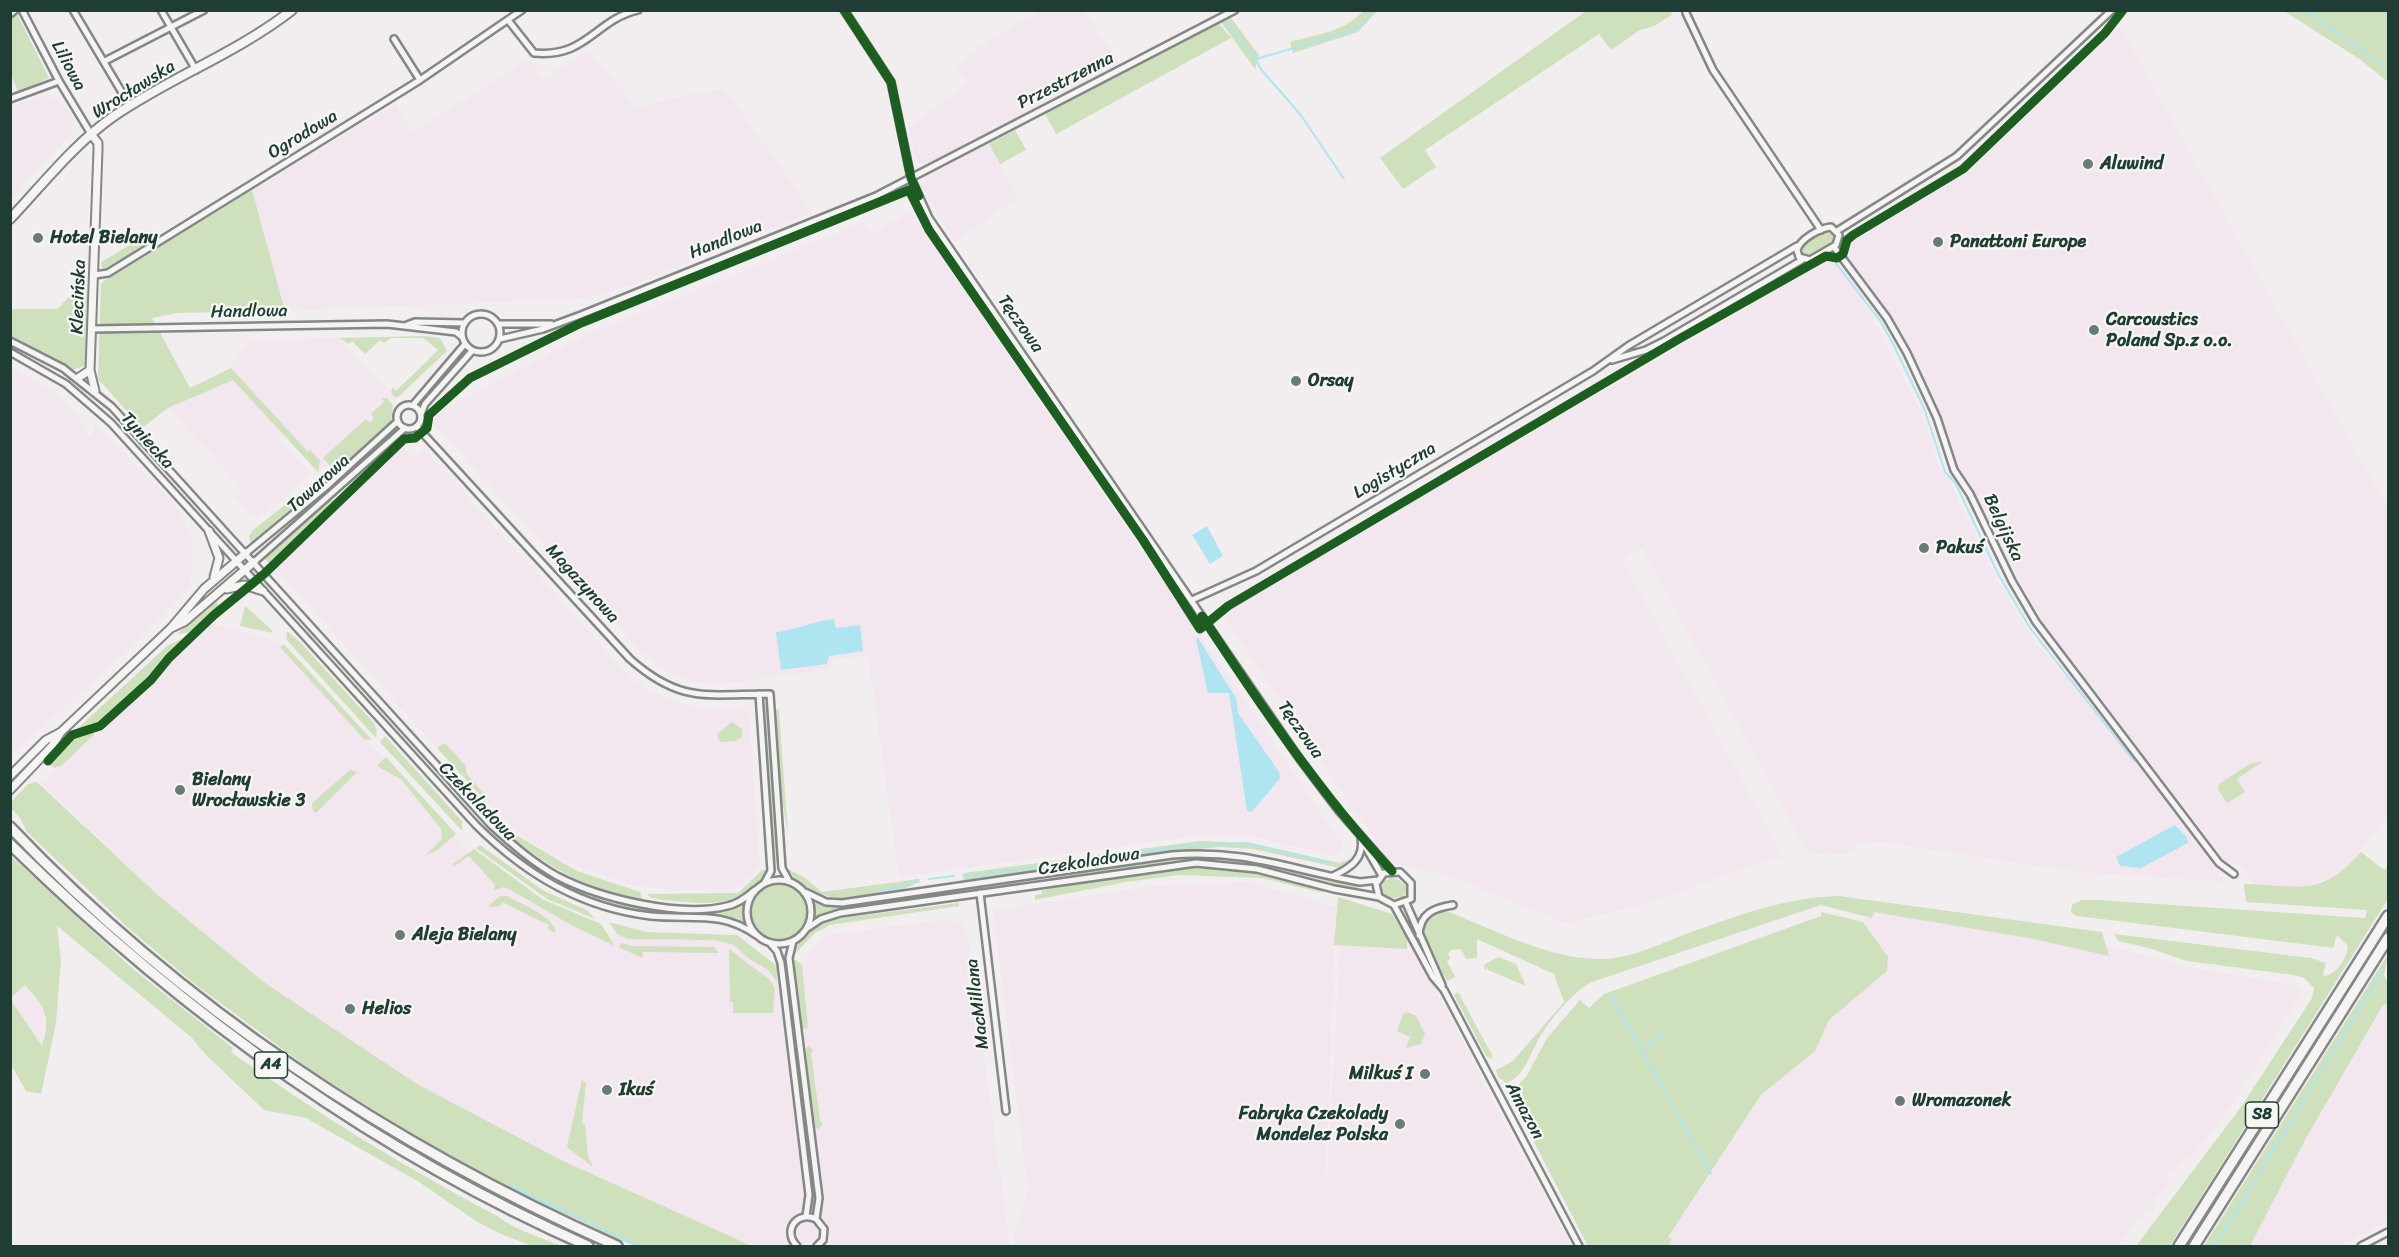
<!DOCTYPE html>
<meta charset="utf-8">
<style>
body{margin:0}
#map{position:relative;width:2399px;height:1257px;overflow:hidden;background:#f2eef0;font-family:Sriracha,sans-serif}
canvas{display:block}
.frame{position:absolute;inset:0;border:12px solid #1f3d34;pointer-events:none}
</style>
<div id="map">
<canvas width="2399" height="1257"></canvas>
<div class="frame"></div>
</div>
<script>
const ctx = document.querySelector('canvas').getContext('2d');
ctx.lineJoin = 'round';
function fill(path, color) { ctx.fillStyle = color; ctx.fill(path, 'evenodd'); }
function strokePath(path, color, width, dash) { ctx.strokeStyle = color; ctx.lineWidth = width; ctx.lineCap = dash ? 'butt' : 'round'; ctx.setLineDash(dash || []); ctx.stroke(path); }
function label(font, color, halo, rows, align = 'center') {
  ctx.font = font + ' Sriracha,sans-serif'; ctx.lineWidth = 4.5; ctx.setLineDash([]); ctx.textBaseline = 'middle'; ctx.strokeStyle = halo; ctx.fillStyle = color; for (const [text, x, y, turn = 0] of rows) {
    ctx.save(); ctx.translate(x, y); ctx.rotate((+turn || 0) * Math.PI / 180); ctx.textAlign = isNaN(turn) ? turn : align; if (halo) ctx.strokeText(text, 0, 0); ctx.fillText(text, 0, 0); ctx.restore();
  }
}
fill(new Path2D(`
 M1040 11H1084L1120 64 1001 127 997 123 990 128 988 135 963 148 925 165 916 160 908 127 967 83 955 66 989 40Z
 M2120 27 2388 509V814L2344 872 2302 888 2254 884 2238 863 2226 862 2041 620 1957 465 1943 421 1914 355 1894 320 1847 256 1849 244 1967 173Z
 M588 51 636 107 724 88 812 212 632 285 588 298 285 311 252 190 396 104 412 132 529 59 543 79Z
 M47 95 64 104 73 117 72 134 11 199V107Z
 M989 144 1018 197 955 242 921 186 925 177Z
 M910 211 1341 842 1342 849 1336 856 1250 836 1202 835 899 877 868 655 831 660V669L722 684 695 682 667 673 641 652 431 421 448 406 591 333 865 222 873 234Z
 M1828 260 1841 266 1863 295 1869 313 1918 405 1933 443 1934 457 1952 487 1999 583 2025 626 2056 669 2077 682 2116 732 2228 882 2078 872 1890 843 1858 841 1854 853 1809 855 1642 548 1622 559 1784 858 1754 865 1643 905 1564 923 1450 876 1397 864 1386 856 1227 622 1230 609Z
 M338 338 397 398 318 472 282 432 277 437 311 473 294 491 258 519 234 498 244 489 168 408 193 396 227 372 251 340Z
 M11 367 56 393 88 428 87 438 92 434 95 424 170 499 181 514 192 540 191 586 131 647 15 752 11 748Z
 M402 446 413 458 424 448 630 677 652 693 678 703 698 709 737 707 749 714 760 867 739 887 735 889 671 890 629 885 567 862 527 839 491 807 275 568Z
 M213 624 279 643 492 878 569 924 614 945 615 928 646 934 698 935 742 946 774 965H779L802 963 825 936 947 919 957 921 965 929 968 938 1010 1246H752L563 1161 417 1084 265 983 160 897 42 784Z
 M1248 882 1336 907 1324 1230 1340 946 1405 949 1419 957 1518 1151 1571 1246H1016L1014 1232 1028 1192 993 910 1154 886Z
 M1869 903 2042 929 2196 969 2298 986 2303 990 2231 1106 2199 1147 2166 1174 2171 1183 2154 1201 2157 1205 2136 1221 2118 1246H1661L1761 1095 1815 1051 1829 1020 1887 971 1888 957 1862 925Z
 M25 985 44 1007 43 1047 11 1000Z
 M2388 1004V1221L2340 1246H2250L2305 1140 2383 1005Z`), '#f2e6ef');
fill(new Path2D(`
 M1363 11H1377L1358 32 1293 53 1290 42C1315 35 1346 31 1363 11Z
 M1586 11H1670L1672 15 1654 26 1640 30 1611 50 1599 34 1425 150 1436 167 1403 189 1380 158Z
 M2284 11H2388V82L2361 60Z
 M17 14 49 78 18 92 11 74V19Z
 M1231 18 1259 55 1255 69 1221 22Z
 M1218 22 1231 38 1056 134 1045 114Z
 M1015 130 1026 150 1000 164 989 144Z
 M252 190 285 311 177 313 152 318 190 388 231 368 308 452 310 450 320 461 318 472 233 380 168 408 142 428 98 379 101 283Z
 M154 231 156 241 109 269 102 268 101 262Z
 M1825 232 1834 235 1832 243 1809 256 1803 254V245Z
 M87 279V365L73 370 11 336V309H57Z
 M423 336 440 338 447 351 397 398 391 393 392 387 396 391 438 350 423 338H391L384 343 380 340 365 354 352 341 349 344 339 338Z
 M382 398H387L393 406 391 422 336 472 323 458 366 419 370 423 374 419 371 414 384 402Z
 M314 482 318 488 315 492 251 544 249 536 253 530Z
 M331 500 337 501 270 564 264 558Z
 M215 600 221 608 194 632 177 634Z
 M245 606 272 630 273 633 240 626Z
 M287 631 299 641 374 723 377 730 376 738 286 639Z
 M189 636 146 682 98 726 80 730 64 741 168 645Z
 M284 644 372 740 364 739 280 647Z
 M765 702 768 704 778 861 774 862 763 705Z
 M775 709 779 710 788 835 781 794Z
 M732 722 742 729V737L735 741 720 742 717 734Z
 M93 732 94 735 61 766 55 768 49 765 74 738Z
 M385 736 462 821V831L380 742Z
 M445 743 466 766V773L485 795 483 798 437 748Z
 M386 757 456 834 439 849 426 855 442 839 441 829 401 779 377 766Z
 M2263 761 2237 779 2245 792 2227 803 2218 789 2219 784 2250 764Z
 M350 770 357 772 316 813 313 811 312 803Z
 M37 782 160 897 265 983 417 1084 563 1161 752 1246H634L517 1192 429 1144 315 1073 192 982 126 926 27 832 20 818 11 808V802L28 784Z
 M513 833 577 871 640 892 643 900C594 893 548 868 510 836Z
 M1200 841 1251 843 1339 863 1350 859 1353 862 1340 868 1253 849 1219 847 1159 853 963 881 964 873Z
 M503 844C520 859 539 874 560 883 600 900 705 929 743 903V921C717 910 687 915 658 913 612 910 562 892 525 864 518 859 505 850 503 844Z
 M480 845 544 891 587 910 595 919 547 899 476 848Z
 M474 849 542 899 601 924 615 946 569 924 511 890 504 887 494 890 495 885 469 856 453 867V864Z
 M2361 852 2384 870 2388 866V899L2170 1246H2136L2241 1107 2312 998 2314 988 2304 978 2294 975 2187 961 2149 948 2118 941 2114 934 2311 958 2326 963 2323 976C2337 975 2347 958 2348 946L2338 936 2336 937 2334 948 2077 916 2071 912 2072 905 2082 900H2098L2365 918 2367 910 2246 902 2244 884C2298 885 2320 899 2361 852Z
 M11 856 133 969 233 1048 231 1052C316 1113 405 1167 497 1216 517 1231 540 1237 562 1246H533L503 1235 479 1223 419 1182 306 1118 264 1110 206 1055 191 1037 57 926 61 961 56 1023 41 1094 26 1091 11 1065V1000L42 1046C51 1016 45 1007 25 985L11 998Z
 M1214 857 1258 862 1358 887 1357 891C1308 881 1260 861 1209 859 1157 858 1106 878 1055 877L1165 860Z
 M1194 867 1241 869 1330 892H1319L1262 878 1178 875 1126 882 1035 900V895L1042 894 1041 891 1066 884Z
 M786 868 804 877 822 892 919 879 920 882 899 891 836 899 812 891 792 878Z
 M762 870H767C765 878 759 881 752 887 724 910 696 902 662 900L652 898 647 894 738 893Z
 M1390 878 1397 879 1409 888 1403 897 1391 898 1380 891 1383 882Z
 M751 912a28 28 0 1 1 56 0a28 28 0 1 1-56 0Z
 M957 890V892L830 911 814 919V901L840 907Z
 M500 896H507C521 904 554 916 556 933L548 929 549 925 502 902 500 906 487 907Z
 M1839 896 2102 932 2109 956 2029 938 1874 912 1872 918 1821 905 1589 983C1570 996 1553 1016 1541 1035 1530 1052 1526 1076 1506 1083L1498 1077 1496 1070 1513 1061 1564 1002 1554 974 1477 939V958L1466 959 1461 949 1451 950 1448 954 1450 959 1447 961 1455 977 1447 981C1434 957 1402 921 1444 910 1493 929 1545 958 1599 959 1629 959 1658 945 1686 934 1736 916 1786 897 1839 896Z
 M1338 897 1392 914 1407 938V949L1334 945Z
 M959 903V906L830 925 815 933 792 957C795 939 818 925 834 919Z
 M1821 912 1863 922 1888 957 1887 971 1829 1020 1815 1051 1761 1095 1668 1237 1672 1239 1668 1246H1588L1509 1094 1526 1077 1547 1038 1580 1000 1589 1008 1604 994 1821 916Z
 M609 922 646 932 737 935 777 966V982L768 970 748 958 734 945 715 940 628 939 617 934Z
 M621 943 632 946 715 947 718 953 643 952 642 958 619 947Z
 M729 949 770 980 775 989 773 1013H733V1002H730Z
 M2388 954 2384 975 2388 983V1004L2383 1005 2305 1140 2250 1246H2204Z
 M1499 957 1516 964 1526 986 1488 970V966L1486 970 1484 968 1485 964Z
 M796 960 802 965 808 1028 801 1029 793 961Z
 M1458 992 1492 1055V1059L1486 1056 1454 995Z
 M1407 1012 1416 1016 1425 1034 1421 1044 1406 1048 1410 1037 1397 1031 1403 1014Z
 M808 1046 813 1050 811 1054 820 1120 823 1125 818 1129 813 1126 804 1052Z
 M582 1080 586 1083 582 1123 585 1124 588 1156 593 1167 567 1147Z`), '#cee1bc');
fill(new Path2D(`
 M1207 526 1223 556 1210 564 1192 535Z
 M834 619 836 628 860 625 863 651 829 656 827 664 781 670 776 632C797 630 813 621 834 619Z
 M1198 638 1236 698 1238 713 1279 772 1280 778 1252 812 1247 811 1229 693H1208L1196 639Z
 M2175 825 2186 836 2188 843 2141 868 2120 866 2116 857Z`), '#afe4f1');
strokePath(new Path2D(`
 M2306 10 2388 69
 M1224 19 1256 59 1346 33 1366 22 1374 10
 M1256 59 1260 68 1300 114 1344 179
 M1835 262 1881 322 1893 344 1924 408 1945 472 1956 484 1997 572 2030 628 2134 761
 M963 875 967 877 1178 847 1247 843 1332 863
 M929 879 954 876
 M875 892 897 888 918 880
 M1610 994 1711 1174
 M1642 1048 1663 1035
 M511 1186 640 1246
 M2215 1246 2382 972`), '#afe4f1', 2);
const minor = new Path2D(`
 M22 10 59 81 91 134
 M73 10 130 106
 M161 10 196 70
 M844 10 891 82 911 178 929 218 1299 758 1339 811 1392 871
 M1686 13 1713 70 1821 230
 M10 14 15 10
 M508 20 534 53C587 58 595 20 638 10
 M394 39 420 80
 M105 61 204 10
 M10 99 59 81
 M1831 227 1839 235 1836 245 1810 260 1799 257 1797 250C1800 239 1820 228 1831 227Z
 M1837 231 1957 156 2112 10
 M1834 247 1887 318 1907 353 1937 418 1954 470 1970 494 2012 581 2036 622 2219 863 2234 874
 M95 275 108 273 420 80 522 10
 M462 333a19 19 0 1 1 38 0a19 19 0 1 1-38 0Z
 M498 324H551
 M407 325 415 322 465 323
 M92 329 387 324 456 332 462 337
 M500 339 543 329 581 315 876 196 1235 10
 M10 341 63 368 112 407 491 825C512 844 532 862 557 876 599 898 680 918 727 906 738 904 747 897 755 890
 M10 352 66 384 111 423 476 825C525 874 581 908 651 916 692 920 721 910 756 935
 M1612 360 1646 350 1664 341 1802 260
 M413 405 465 344
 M397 417a12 12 0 1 1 24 0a12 12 0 1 1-24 0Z
 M421 414 425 404 472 351
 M417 427 630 659C681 704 707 694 770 694L782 868 789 881
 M246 553 328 485 398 421
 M254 562 405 428
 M1192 600 1256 571 1593 371 1628 346 1797 246
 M759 694 771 871 765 882
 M1362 841 1381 874
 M1333 876C1350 868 1365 859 1361 837
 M747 912a32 32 0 1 1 64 0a32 32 0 1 1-64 0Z
 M805 892 826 902 842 903 1172 855C1246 849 1291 870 1360 882L1378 880
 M980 893 1006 1111
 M1406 903 1442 985
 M1394 905 1433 977 1444 990 1579 1246
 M806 929 821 919 840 913 1196 863 1257 869 1334 889 1379 897 1394 905 1411 899V883L1400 872 1384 873 1376 884 1379 897
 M1419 935C1420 913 1434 908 1453 905
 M793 941 789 958 819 1198 816 1219
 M770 943 777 951 781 963 809 1195 806 1216
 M797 1246C782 1231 797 1210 816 1219L824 1229 823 1240 817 1246
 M2361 1246 2388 1232`);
const tertiary = new Path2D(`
 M91 134 98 143V150L90 370 95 391
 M78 378 90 370
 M209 531 219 558 214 577
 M227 589 244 585 263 591
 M171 628 184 622 254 562
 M10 776 46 740 59 733
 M10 790 52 746 61 732 171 628 204 589 246 553`);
const secondary = new Path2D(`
 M10 219C43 184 75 143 114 116 171 77 237 53 292 10`);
const motorway = new Path2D(`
 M10 827C181 1007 392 1146 617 1246
 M10 844C179 1010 371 1150 588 1246
 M2179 1246 2388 916
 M2194 1246 2388 938`);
strokePath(minor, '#838786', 10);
strokePath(tertiary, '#838786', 11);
strokePath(secondary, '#838786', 12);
strokePath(motorway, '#838786', 14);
strokePath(minor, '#f5f4f3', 5);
strokePath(tertiary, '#f5f4f3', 7);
strokePath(secondary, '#f5f4f3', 8);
strokePath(motorway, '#f5f4f3', 9);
strokePath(new Path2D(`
 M844 10 891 82 911 178 919 196
 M1202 616C1260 705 1320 793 1392 871
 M48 761 72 735 100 726 151 680 169 658 214 615 264 574 404 439 415 438 427 428 429 415 470 378 581 323 909 190 929 230 1143 540 1200 629 1228 606 1679 339 1826 256 1837 258 1843 254 1847 240 1853 235 1963 169 2105 33 2123 10`), '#1b5e20', 9);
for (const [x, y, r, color] of [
 [2088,164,6,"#697b76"],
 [38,238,6,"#697b76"],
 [1938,242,6,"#697b76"],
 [2094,330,6,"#697b76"],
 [1296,381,6,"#697b76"],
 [1924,548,6,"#697b76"],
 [180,790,6,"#697b76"],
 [400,935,6,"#697b76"],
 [350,1009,6,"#697b76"],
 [1425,1074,6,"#697b76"],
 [607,1090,6,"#697b76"],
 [1900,1101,6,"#697b76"],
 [1400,1124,6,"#697b76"]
]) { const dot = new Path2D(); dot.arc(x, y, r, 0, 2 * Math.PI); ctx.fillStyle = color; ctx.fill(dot); strokePath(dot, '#f6f6f2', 2); }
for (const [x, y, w] of [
 [271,1065,33],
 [2262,1115,33]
]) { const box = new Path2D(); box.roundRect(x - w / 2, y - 13, w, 26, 4.5); ctx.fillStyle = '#f6f6f2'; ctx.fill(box); strokePath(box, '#1f3d34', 1.5); }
label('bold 16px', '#1f3d34', null, [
 ["A4",271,1065],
 ["S8",2262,1115]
]);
label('18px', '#1f3d34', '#f6f6f2', [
 ["Liliowa",68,66,62],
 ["Przestrzenna",1066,81,-27],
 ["Wrocławska",134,90,-32],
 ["Ogrodowa",303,135,-31],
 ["Handlowa",726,240,-22],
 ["Klecińska",79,297,-88],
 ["Handlowa",249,312,-1],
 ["Tęczowa",1020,324,55],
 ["Tyniecka",147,441,48],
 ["Logistyczna",1395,471,-31],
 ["Towarowa",319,484,-42],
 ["Belgijska",2003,528,65],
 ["Magazynowa",582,584,48],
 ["Tęczowa",1300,730,55],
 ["Czekoladowa",477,802,46],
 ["Czekoladowa",1089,862,-9],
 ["MacMillana",978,1004,-97],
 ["Amazon",1524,1111,62]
]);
label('bold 18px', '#1f3d34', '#f6f6f2', [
 ["Aluwind",2100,164],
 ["Hotel Bielany",50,238],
 ["Panattoni Europe",1950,242],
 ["Carcoustics",2106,320],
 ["Poland Sp.z o.o.",2106,341],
 ["Orsay",1308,381],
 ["Pakuś",1936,548],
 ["Bielany",192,780],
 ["Wrocławskie 3",192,801],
 ["Aleja Bielany",412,935],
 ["Helios",362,1009],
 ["Milkuś I",1413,1074,"right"],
 ["Ikuś",619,1090],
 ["Wromazonek",1912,1101],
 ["Fabryka Czekolady",1388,1114,"right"],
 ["Mondelez Polska",1388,1135,"right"]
], 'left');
</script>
